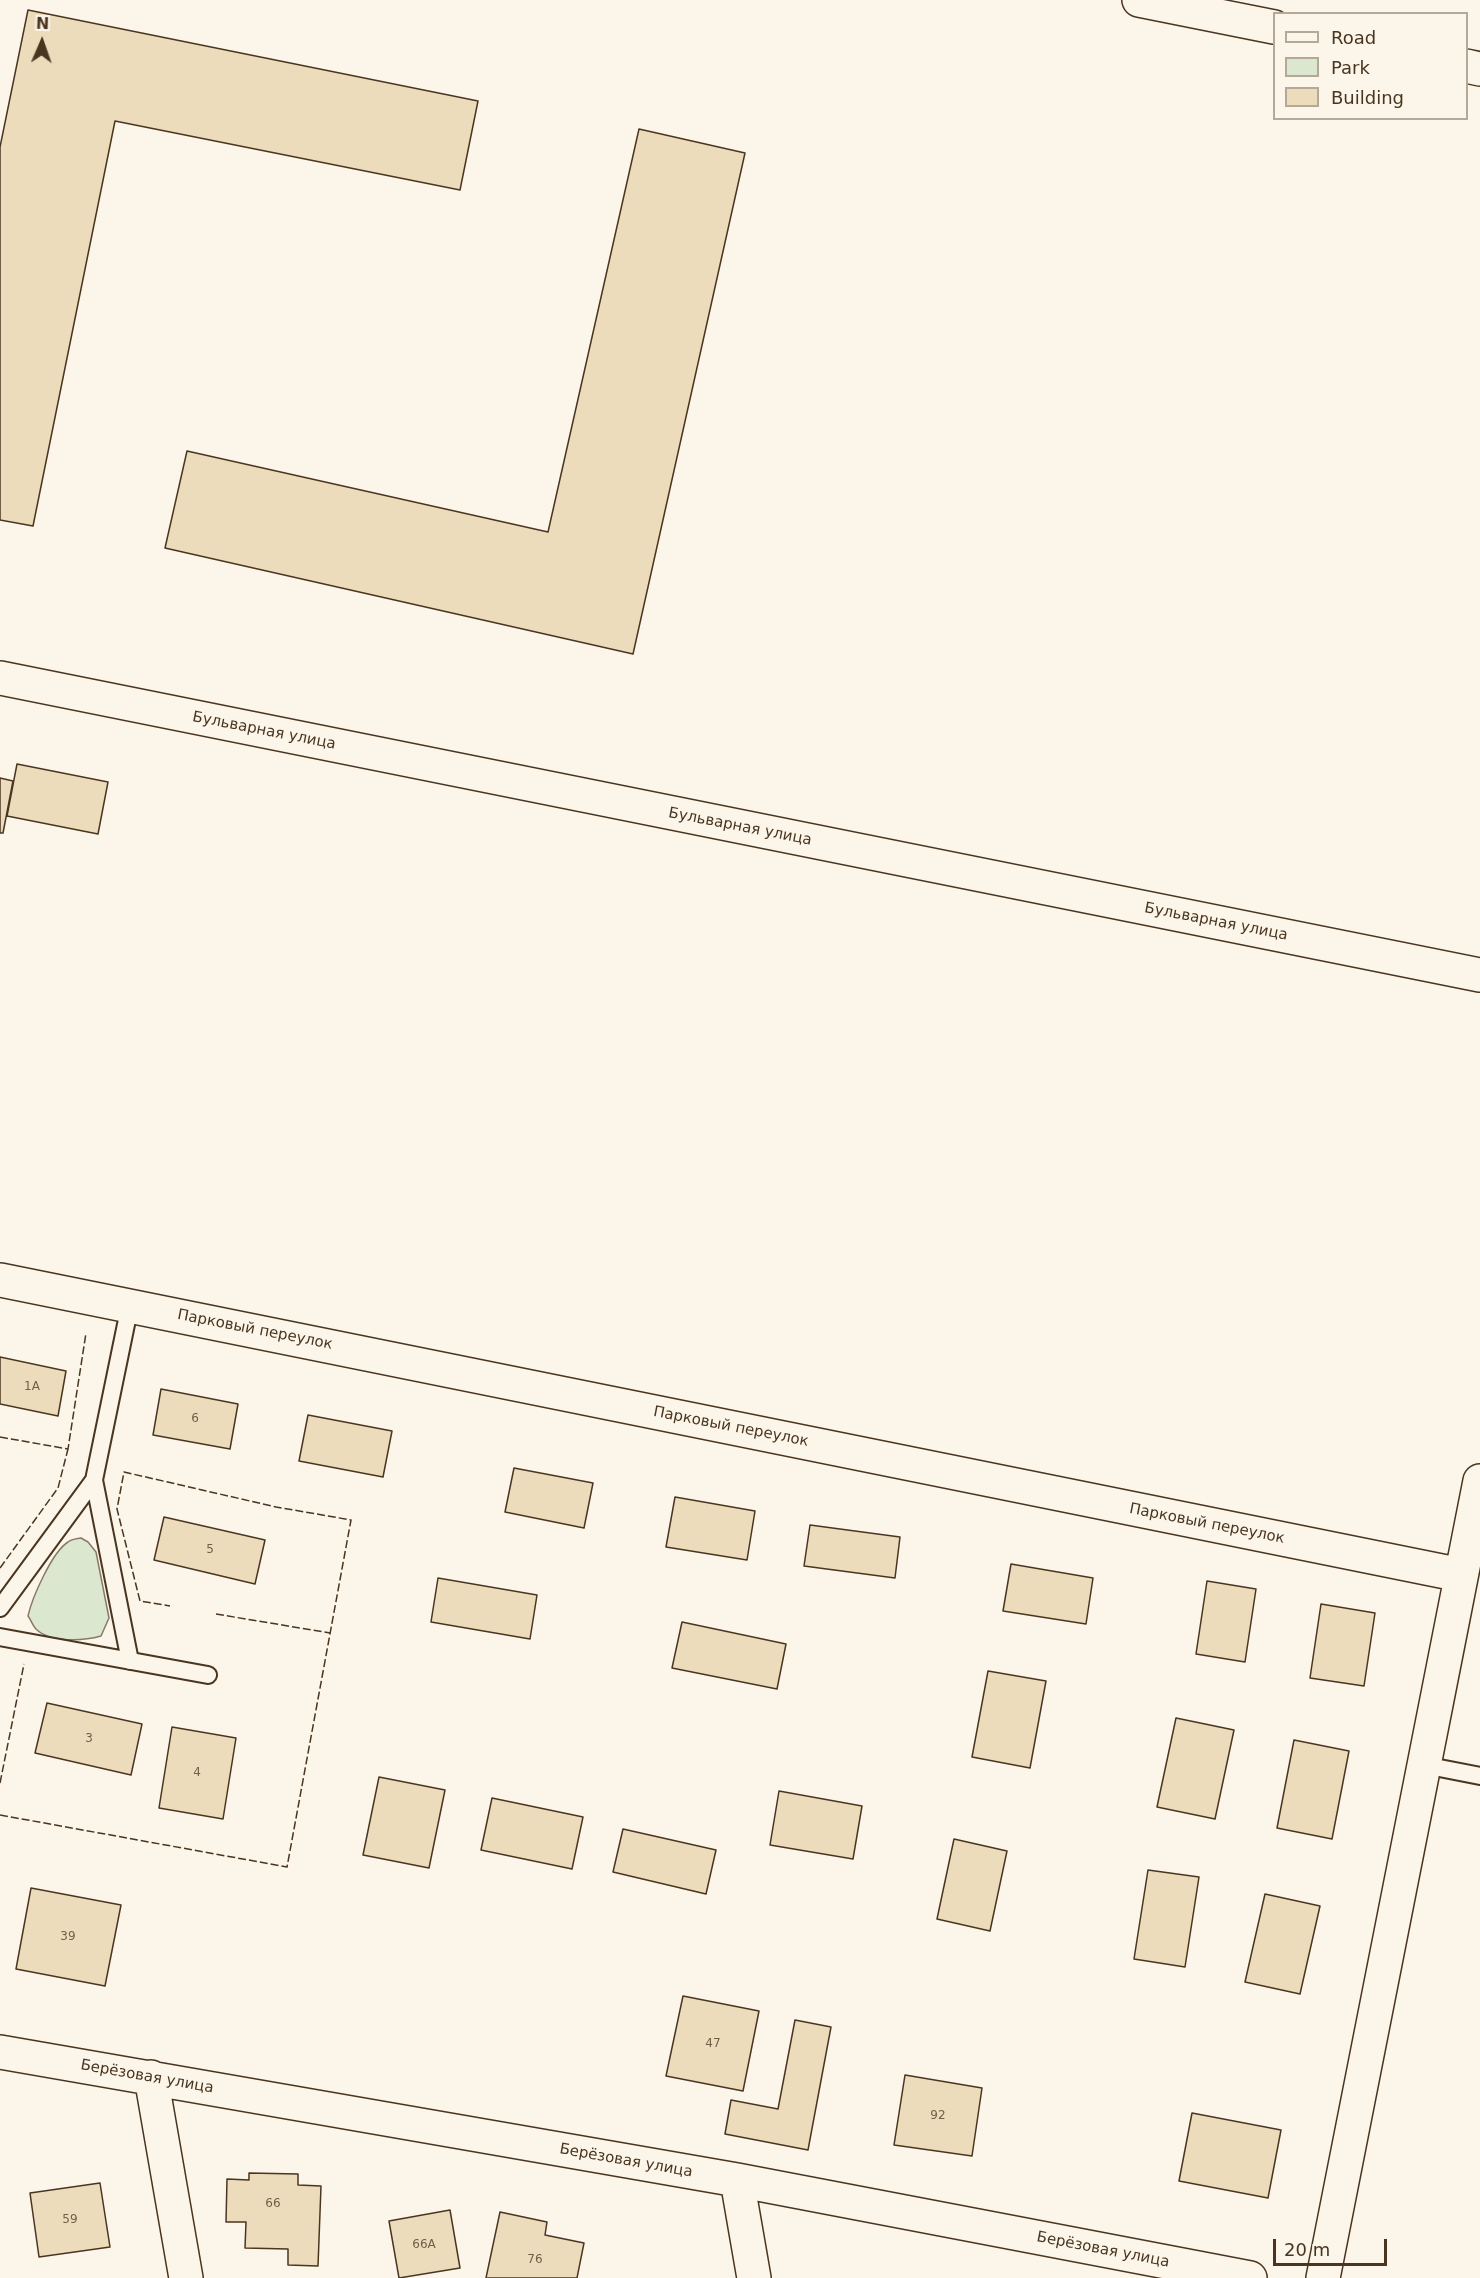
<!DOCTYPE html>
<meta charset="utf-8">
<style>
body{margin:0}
#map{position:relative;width:1480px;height:2278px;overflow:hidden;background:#fbf6e9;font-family:"DejaVu Sans",sans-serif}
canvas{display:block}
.legend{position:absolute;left:1273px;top:12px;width:195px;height:108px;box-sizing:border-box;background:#fbf6e9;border:2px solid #b4a999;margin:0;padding:8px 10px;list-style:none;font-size:18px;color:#4a3520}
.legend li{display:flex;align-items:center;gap:12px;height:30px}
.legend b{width:30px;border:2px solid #b4a999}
.north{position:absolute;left:12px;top:12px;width:60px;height:60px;-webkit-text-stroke:4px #fbf6e9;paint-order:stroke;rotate:2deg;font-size:16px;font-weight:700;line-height:24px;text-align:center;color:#4a3520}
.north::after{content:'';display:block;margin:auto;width:21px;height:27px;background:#4a3520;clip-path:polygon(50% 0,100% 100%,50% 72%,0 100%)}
.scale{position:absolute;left:1273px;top:2239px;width:114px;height:27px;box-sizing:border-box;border:3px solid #4a3520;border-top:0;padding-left:8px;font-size:18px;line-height:21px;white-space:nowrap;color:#4a3520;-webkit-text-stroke:4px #fbf6e9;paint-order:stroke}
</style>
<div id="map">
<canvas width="1480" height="2278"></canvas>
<ul class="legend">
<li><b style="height:8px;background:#fbf6e9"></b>Road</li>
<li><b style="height:16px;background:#dce7d0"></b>Park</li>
<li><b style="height:16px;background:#ecdcbc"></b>Building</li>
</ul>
<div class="north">N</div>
<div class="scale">20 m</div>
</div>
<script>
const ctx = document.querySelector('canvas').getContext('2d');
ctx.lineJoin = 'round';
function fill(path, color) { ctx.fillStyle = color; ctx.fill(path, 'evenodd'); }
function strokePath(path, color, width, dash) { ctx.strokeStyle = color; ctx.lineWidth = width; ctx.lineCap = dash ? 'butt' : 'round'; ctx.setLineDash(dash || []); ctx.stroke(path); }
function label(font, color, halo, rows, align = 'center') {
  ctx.font = font + ' "DejaVu Sans",sans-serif'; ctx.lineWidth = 4.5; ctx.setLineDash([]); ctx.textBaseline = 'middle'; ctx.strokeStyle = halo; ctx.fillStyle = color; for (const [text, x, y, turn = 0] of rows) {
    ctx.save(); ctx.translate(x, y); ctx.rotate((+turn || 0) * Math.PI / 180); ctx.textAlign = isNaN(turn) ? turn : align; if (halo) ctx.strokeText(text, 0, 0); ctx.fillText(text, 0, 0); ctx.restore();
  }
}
const green = new Path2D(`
 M81 1538 88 1542 96 1552 109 1618 101 1636C83 1641 50 1643 36 1629 33 1626 31 1620 28 1616 32 1598 52 1552 68 1542 72 1539 76 1539 81 1538Z`);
fill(green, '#dce7d0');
strokePath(green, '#887966', 1.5);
const building = new Path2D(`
 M28 10 478 101 460 190 115 121 33 526 0 520V147Z
 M639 129 745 153 633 654 165 548 187 451 548 532Z
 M17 764 108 782 98 834 7 816Z
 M0 778 13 781 3 833H0Z
 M0 1357 66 1371 58 1416 0 1404Z
 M161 1389 238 1404 230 1449 153 1435Z
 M308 1415 392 1431 383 1477 299 1461Z
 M514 1468 593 1483 584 1528 505 1512Z
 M675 1497 755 1511 747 1560 666 1547Z
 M164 1517 265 1540 255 1584 154 1560Z
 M810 1525 900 1537 895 1578 804 1566Z
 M1011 1564 1093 1578 1086 1624 1003 1611Z
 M438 1578 537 1595 530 1639 431 1622Z
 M1207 1581 1256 1589 1245 1662 1196 1654Z
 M1321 1604 1375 1613 1364 1686 1310 1678Z
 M682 1622 786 1644 777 1689 672 1668Z
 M988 1671 1046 1681 1030 1768 972 1757Z
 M47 1703 142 1724 131 1775 35 1753Z
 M1176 1718 1234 1730 1215 1819 1157 1807Z
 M172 1727 236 1738 223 1819 159 1808Z
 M1294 1740 1349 1751 1332 1839 1277 1828Z
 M379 1777 445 1790 429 1868 363 1855Z
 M779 1791 862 1806 853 1859 770 1845Z
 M492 1798 583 1817 572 1869 481 1850Z
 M623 1829 716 1850 706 1894 613 1872Z
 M954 1839 1007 1851 990 1931 937 1919Z
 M1148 1870 1199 1877 1185 1967 1134 1959Z
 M31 1888 121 1905 105 1986 16 1969Z
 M1265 1894 1320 1906 1300 1994 1245 1982Z
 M683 1996 759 2011 743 2091 666 2076Z
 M795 2020 831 2027 808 2150 725 2134 731 2100 778 2109Z
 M905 2075 982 2088 972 2156 894 2145Z
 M1192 2113 1281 2130 1268 2198 1179 2181Z
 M249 2173 298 2174V2185L321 2186 318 2266 288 2265V2249L245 2248 246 2222H226L227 2179 249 2180Z
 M100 2183 110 2247 39 2257 30 2193Z
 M450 2210 460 2268 399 2278 389 2221Z
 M500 2212 547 2222 545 2235 584 2243 577 2278H486Z`);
fill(building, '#ecdcbc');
strokePath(building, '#4a3520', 1.5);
const service = new Path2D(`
 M94 1480 130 1661
 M0 1608 94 1480 130 1305
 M0 1637 208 1675
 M1424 1765 1480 1776`);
const minor = new Path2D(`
 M1139 0 1274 27
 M1466 66 1480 69
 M0 678 1480 975
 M0 1280 1461 1575
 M0 2052 737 2180 1250 2278
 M151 2077 186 2278
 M737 2180 754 2278
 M1323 2278 1480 1481`);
strokePath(service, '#4a3520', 20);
strokePath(minor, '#4a3520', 36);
strokePath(service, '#fbf6e9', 16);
strokePath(minor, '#fbf6e9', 33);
strokePath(new Path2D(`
 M0 1437 68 1449 86 1333
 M0 1568 58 1488 68 1449
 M216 1614 330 1633
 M0 1783 24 1664
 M0 1815 287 1867 351 1520 276 1507 124 1472 117 1509 140 1601 170 1606`), '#4a3520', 1.5, [8, 3]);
label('12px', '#725f47', null, [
 ["1А",32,1387],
 ["6",195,1419],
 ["5",210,1550],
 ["3",89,1739],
 ["4",197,1773],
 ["39",68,1937],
 ["47",713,2044],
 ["92",938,2116],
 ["66",273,2204],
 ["59",70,2220],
 ["66А",424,2245],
 ["76",535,2260]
]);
label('15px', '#4a3520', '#fbf6e9', [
 ["Бульварная улица",264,731,11],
 ["Бульварная улица",740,827,11],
 ["Бульварная улица",1216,922,11],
 ["Парковый переулок",255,1330,11],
 ["Парковый переулок",731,1427,11],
 ["Парковый переулок",1207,1524,11],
 ["Берёзовая улица",147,2077,10],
 ["Берёзовая улица",626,2161,10],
 ["Берёзовая улица",1103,2250,11]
]);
</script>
